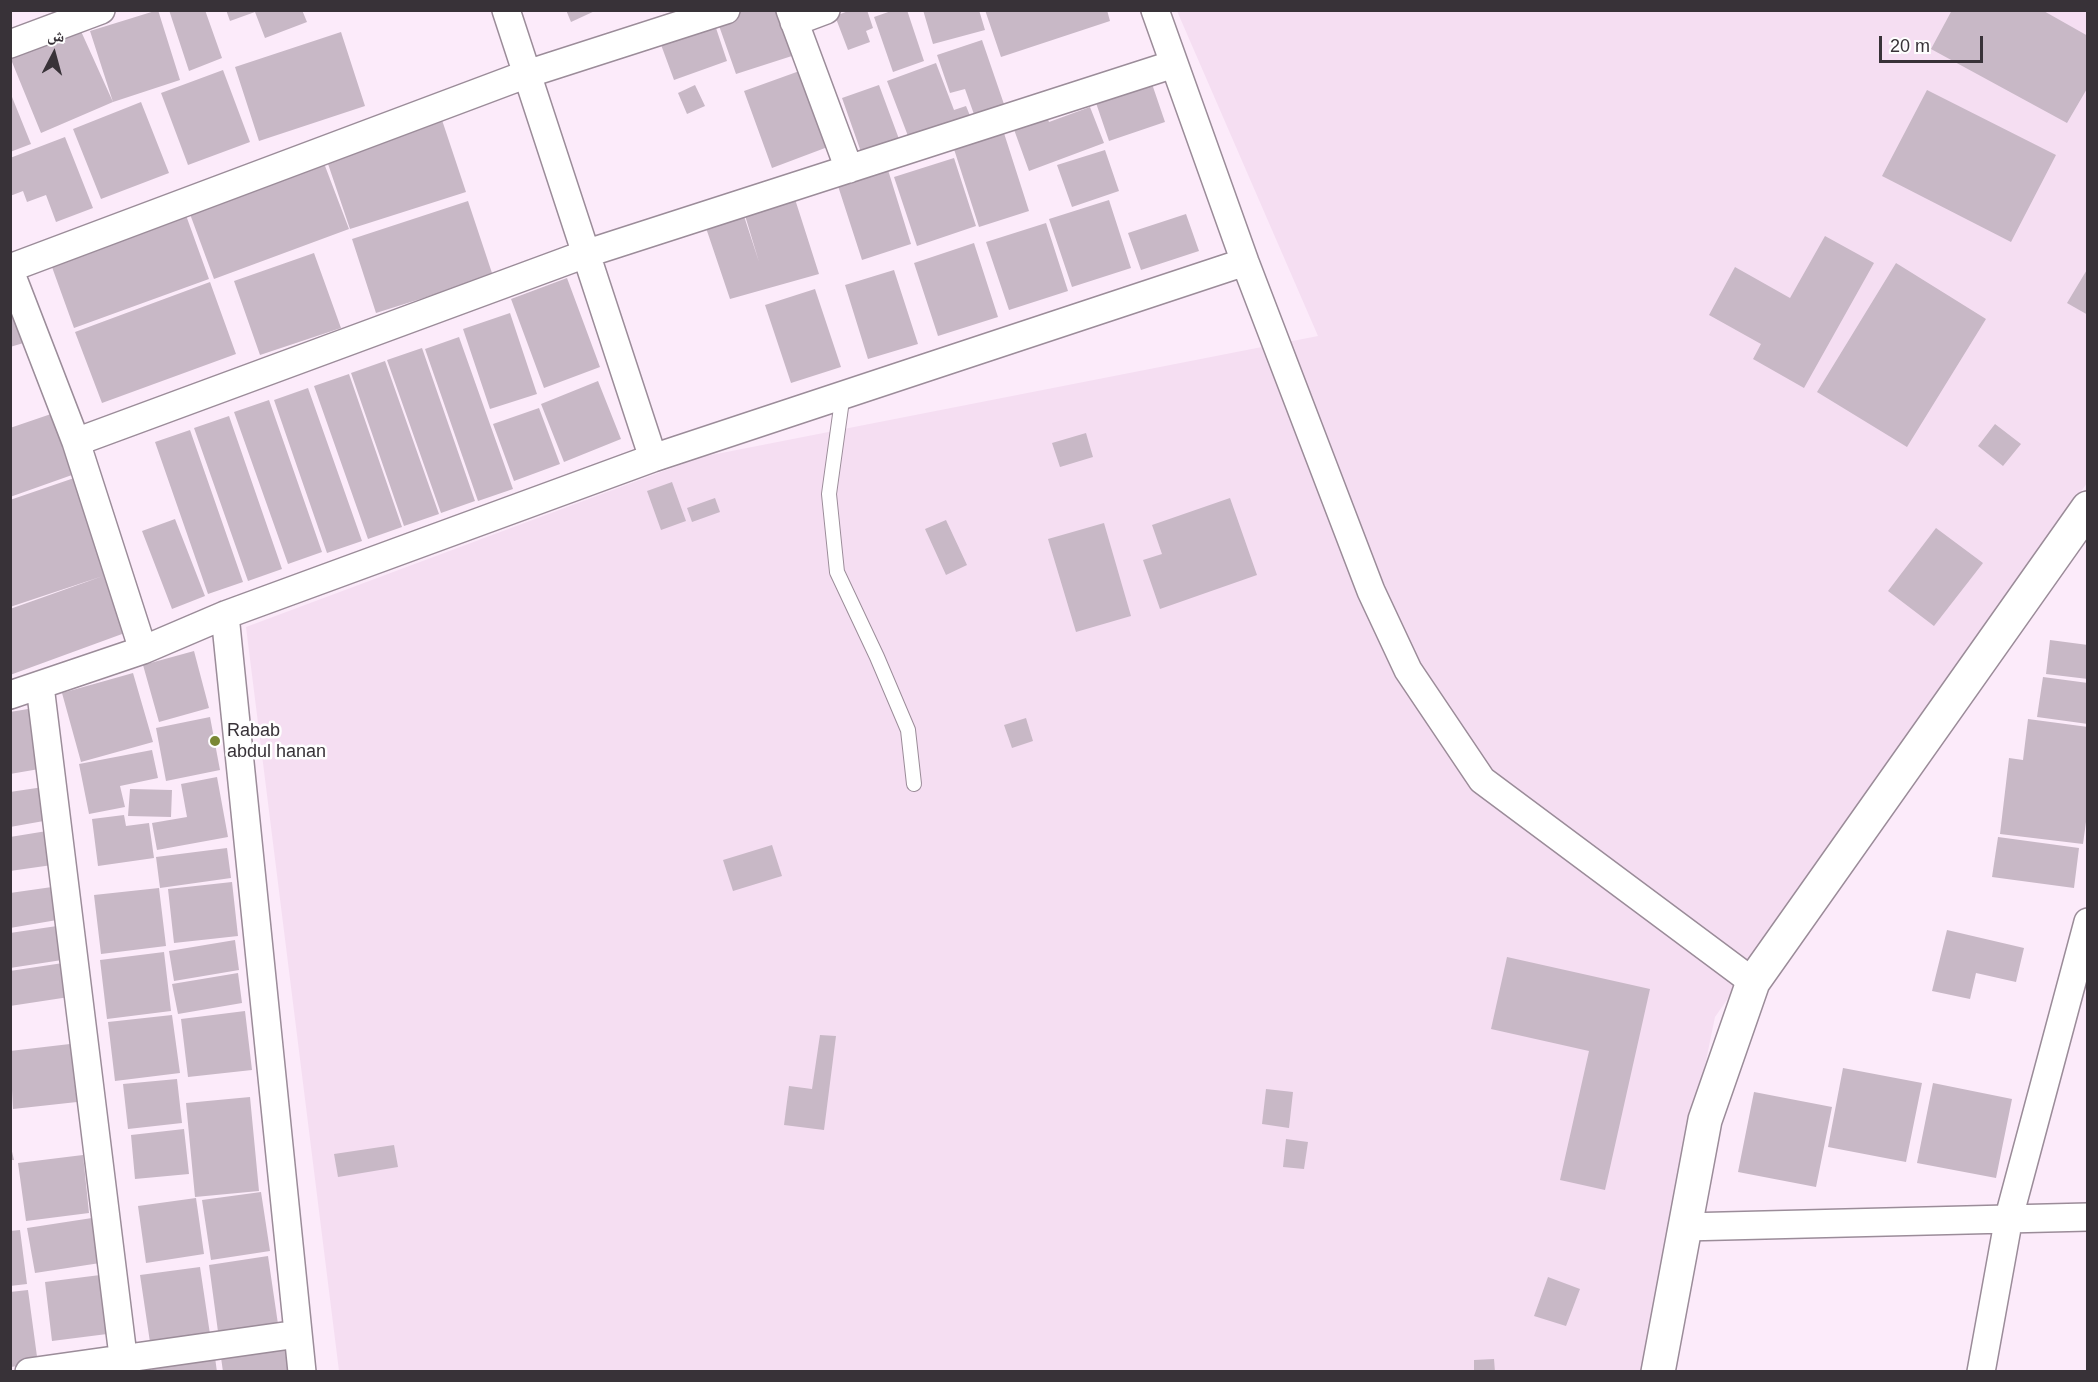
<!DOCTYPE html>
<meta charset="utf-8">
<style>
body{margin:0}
#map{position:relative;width:2098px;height:1382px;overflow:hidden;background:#fcebfa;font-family:Arial,"Noto Naskh Arabic",sans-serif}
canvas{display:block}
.frame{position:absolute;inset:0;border:12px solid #383238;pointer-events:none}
.north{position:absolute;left:24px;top:24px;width:60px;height:60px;-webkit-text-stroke:4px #fefefe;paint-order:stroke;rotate:6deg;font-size:16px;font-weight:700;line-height:24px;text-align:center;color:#383238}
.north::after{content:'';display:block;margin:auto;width:21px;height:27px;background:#383238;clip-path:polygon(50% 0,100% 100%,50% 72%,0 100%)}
.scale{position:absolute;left:1879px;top:36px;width:104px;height:27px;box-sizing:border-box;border:3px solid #383238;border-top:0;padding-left:8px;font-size:18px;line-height:21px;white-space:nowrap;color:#383238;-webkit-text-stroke:4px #fefefe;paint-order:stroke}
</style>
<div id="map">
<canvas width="2098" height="1382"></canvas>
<div class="frame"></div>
<div class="north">ش</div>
<div class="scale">20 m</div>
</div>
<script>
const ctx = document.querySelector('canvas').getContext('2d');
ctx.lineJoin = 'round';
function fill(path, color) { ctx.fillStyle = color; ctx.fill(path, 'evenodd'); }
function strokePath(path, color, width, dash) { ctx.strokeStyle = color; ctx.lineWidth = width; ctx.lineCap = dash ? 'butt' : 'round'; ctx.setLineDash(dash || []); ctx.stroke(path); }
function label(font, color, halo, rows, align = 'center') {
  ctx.font = font + ' Arial,sans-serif'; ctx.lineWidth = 5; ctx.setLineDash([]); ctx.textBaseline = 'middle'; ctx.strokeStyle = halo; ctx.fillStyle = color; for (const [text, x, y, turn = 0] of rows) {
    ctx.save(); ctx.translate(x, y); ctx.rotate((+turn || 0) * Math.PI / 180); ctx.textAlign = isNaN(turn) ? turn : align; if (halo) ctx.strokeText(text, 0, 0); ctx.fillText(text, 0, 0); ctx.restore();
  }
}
fill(new Path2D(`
 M1177 11H2087V483L1715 1017 1642 1371H339L246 627 701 457 1318 336Z`), '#f5def2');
fill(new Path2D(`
 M158 10 180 80 113 102 90 31Z
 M169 10H205L222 58 189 71Z
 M226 10H302L307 22 265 38 255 12 230 21Z
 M566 10H597L571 22Z
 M745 10H780L795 55 736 74 717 20Z
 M851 10H867L873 28 866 31 870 42 848 50 835 16Z
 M894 10H907L924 61 893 72 874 17Z
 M923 10H979L985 30 933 44Z
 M985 10H1107L1110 21 1001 57Z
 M1952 10H2042L2088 36V87L2067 123 1931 49Z
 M714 22 727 61 674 80 660 42Z
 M80 29 113 102 41 133 10 57Z
 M341 32 365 106 259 141 235 67Z
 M982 40 1006 110 976 120 965 89 950 93 937 55Z
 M936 63 954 110 966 106 973 123 956 129 953 120 908 136 887 81Z
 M805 69 833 145 772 168 744 91Z
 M223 70 250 142 188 165 161 93Z
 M1151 81 1165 122 1109 141 1095 100Z
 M695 85 705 106 687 114 678 93Z
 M879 85 899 139 861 152 842 98Z
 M1927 90 2056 155 2011 242 1882 176Z
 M10 92 31 144 10 152Z
 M141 102 169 173 101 199 73 129Z
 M1090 107 1104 143 1029 171 1012 124 1045 112 1049 122Z
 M441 117 466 192 350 229 325 155Z
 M1003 130 1029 211 979 227 953 146Z
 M65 137 93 208 56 222 46 195 27 202 23 191 10 196V158Z
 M1105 150 1119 191 1072 207 1057 165Z
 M322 158 349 229 214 279 187 206Z
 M954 158 976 226 917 246 894 177Z
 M888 170 911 244 862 260 838 186Z
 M794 196 819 274 730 299 704 222 742 210 759 262 744 212Z
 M1109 200 1131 268 1072 287 1049 219Z
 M468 201 493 276 376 313 352 239Z
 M183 207 209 279 74 328 48 256Z
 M1186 214 1199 251 1141 270 1128 233Z
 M1046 223 1068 291 1009 310 986 242Z
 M1825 236 1874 263 1804 388 1753 359 1761 344 1709 315 1735 267 1790 298Z
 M974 243 998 317 938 336 914 263Z
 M314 253 341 328 260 355 234 281Z
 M1896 263 1986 319 1907 447 1817 392Z
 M2088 268V315L2067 303Z
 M894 270 918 344 868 359 845 285Z
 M567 278 600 367 544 388 511 299Z
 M210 282 236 354 102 403 75 332Z
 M815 289 841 367 791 383 765 305Z
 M10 294 27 342 10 347Z
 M510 313 537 394 490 409 463 329Z
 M459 337 513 489 478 501 425 349Z
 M422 348 475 501 441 513 387 360Z
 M385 361 439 514 404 526 351 373Z
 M349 374 402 527 368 539 314 386Z
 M598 381 621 439 564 462 541 404Z
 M308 388 362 541 327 553 274 400Z
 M269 400 322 552 288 564 234 412Z
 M539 408 560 464 514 481 493 424Z
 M51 414 72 475 10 497V428Z
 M229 416 282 569 248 581 194 428Z
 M1995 424 2021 444 2003 466 1978 446Z
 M190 430 243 582 208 594 155 442Z
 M1086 433 1093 457 1060 467 1052 443Z
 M77 477 133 630 10 675V609L103 576 10 607V500Z
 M672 482 686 521 661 530 647 491Z
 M715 498 720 512 692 522 687 508Z
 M1230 498 1257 575 1160 609 1143 560 1162 554 1152 525Z
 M175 519 205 596 172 609 142 531Z
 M946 520 967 565 946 575 925 529Z
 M1104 523 1131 616 1076 632 1048 539Z
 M1936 528 1983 563 1934 626 1888 591Z
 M2050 640 2088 645V679L2046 674Z
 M194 651 209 708 159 722 143 665Z
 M133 673 153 742 81 762 62 693Z
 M2043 677 2088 683V724L2037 717Z
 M34 708 45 768 10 774V712Z
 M210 717 220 770 166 781 156 728Z
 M1026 718 1033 741 1012 748 1004 725Z
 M2028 719 2088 727V807L2083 844 2000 834 2009 758 2023 760Z
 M152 750 158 778 120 786 125 807 89 814 79 764Z
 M217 777 228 837 157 850 152 823 187 817 181 784Z
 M50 786 55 819 10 827V792Z
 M130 789 172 790 171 817 128 816Z
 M124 815 126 826 149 823 154 858 98 866 92 819Z
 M53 830 59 864 10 871V837Z
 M1998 837 2079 848 2074 888 1992 877Z
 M772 845 782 876 733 891 723 860Z
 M227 848 231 878 160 888 156 857Z
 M232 882 238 936 174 943 168 889Z
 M52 887 57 920 10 928V893Z
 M159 888 166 946 101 954 94 895Z
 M57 926 62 960 10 968V933Z
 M1947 930 2024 948 2016 982 1976 973 1970 999 1932 991Z
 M235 940 239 970 174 981 169 951Z
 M164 952 171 1011 107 1019 100 960Z
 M1507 957 1650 989 1605 1190 1560 1180 1589 1051 1491 1029Z
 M63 963 69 997 10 1006V971Z
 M238 973 242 1003 178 1014 172 984Z
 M245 1011 252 1070 188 1077 181 1019Z
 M172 1015 180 1073 115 1081 108 1022Z
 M820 1035 836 1036 824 1130 784 1125 789 1086 812 1089Z
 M70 1044 77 1102 13 1109 10 1051Z
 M1843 1068 1922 1083 1906 1162 1828 1147Z
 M177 1079 182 1123 128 1129 123 1084Z
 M1933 1083 2012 1099 1996 1178 1917 1163Z
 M1266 1089 1293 1092 1289 1128 1262 1124Z
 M1754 1092 1832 1107 1816 1187 1738 1172Z
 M250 1097 259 1191 195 1197 186 1103Z
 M184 1129 189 1174 135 1179 131 1135Z
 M1286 1139 1308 1142 1304 1169 1283 1167Z
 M10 1143 14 1160H10Z
 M394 1145 398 1167 338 1177 334 1154Z
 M83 1155 89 1213 26 1221 18 1163Z
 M261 1192 270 1251 211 1260 202 1200Z
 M196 1198 204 1254 146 1263 138 1206Z
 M92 1218 100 1263 35 1273 27 1228Z
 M20 1230 27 1284 10 1286V1231Z
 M268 1256 279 1331 219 1339 209 1265Z
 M200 1267 211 1341 151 1349 140 1275Z
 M108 1274 115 1333 52 1341 45 1282Z
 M1548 1277 1580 1289 1566 1326 1534 1316Z
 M28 1290 38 1364 10 1367V1292Z
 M285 1342 289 1372H223L220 1350Z
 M214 1350 217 1372H152L150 1359Z
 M1494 1359 1495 1372H1474V1360Z`), '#c8b8c6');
const lane = new Path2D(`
 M843 393 829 494 837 572 877 657 908 730 914 784`);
const street = new Path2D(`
 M506 10 653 458
 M790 10 849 169
 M1155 10 1245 262 1371 591 1408 670 1482 780 1753 982
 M794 22 826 10
 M10 44 101 10
 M10 268 527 74 726 10
 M10 271 76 442 143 650
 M76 442 588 253 1174 64
 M225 615 302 1372
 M40 686 125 1372
 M10 695 143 650 225 615 653 458 1245 262
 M1684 1227 2088 1217
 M29 1372 298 1334
 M1981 1372 2009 1217 2088 922`);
const secondary = new Path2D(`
 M1658 1372 1705 1120 1753 982 2088 508`);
strokePath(lane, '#9b8c99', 16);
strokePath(street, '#9b8c99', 30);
strokePath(secondary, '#9b8c99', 36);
strokePath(lane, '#fff', 14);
strokePath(street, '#fff', 27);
strokePath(secondary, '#fff', 33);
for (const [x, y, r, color] of [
 [215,741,6,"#7a8735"]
]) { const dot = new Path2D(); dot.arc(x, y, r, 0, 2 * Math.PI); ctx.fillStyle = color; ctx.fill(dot); strokePath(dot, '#fefefe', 2); }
label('18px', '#383238', '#fefefe', [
 ["Rabab",227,731],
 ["abdul hanan",227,752]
], 'left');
</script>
